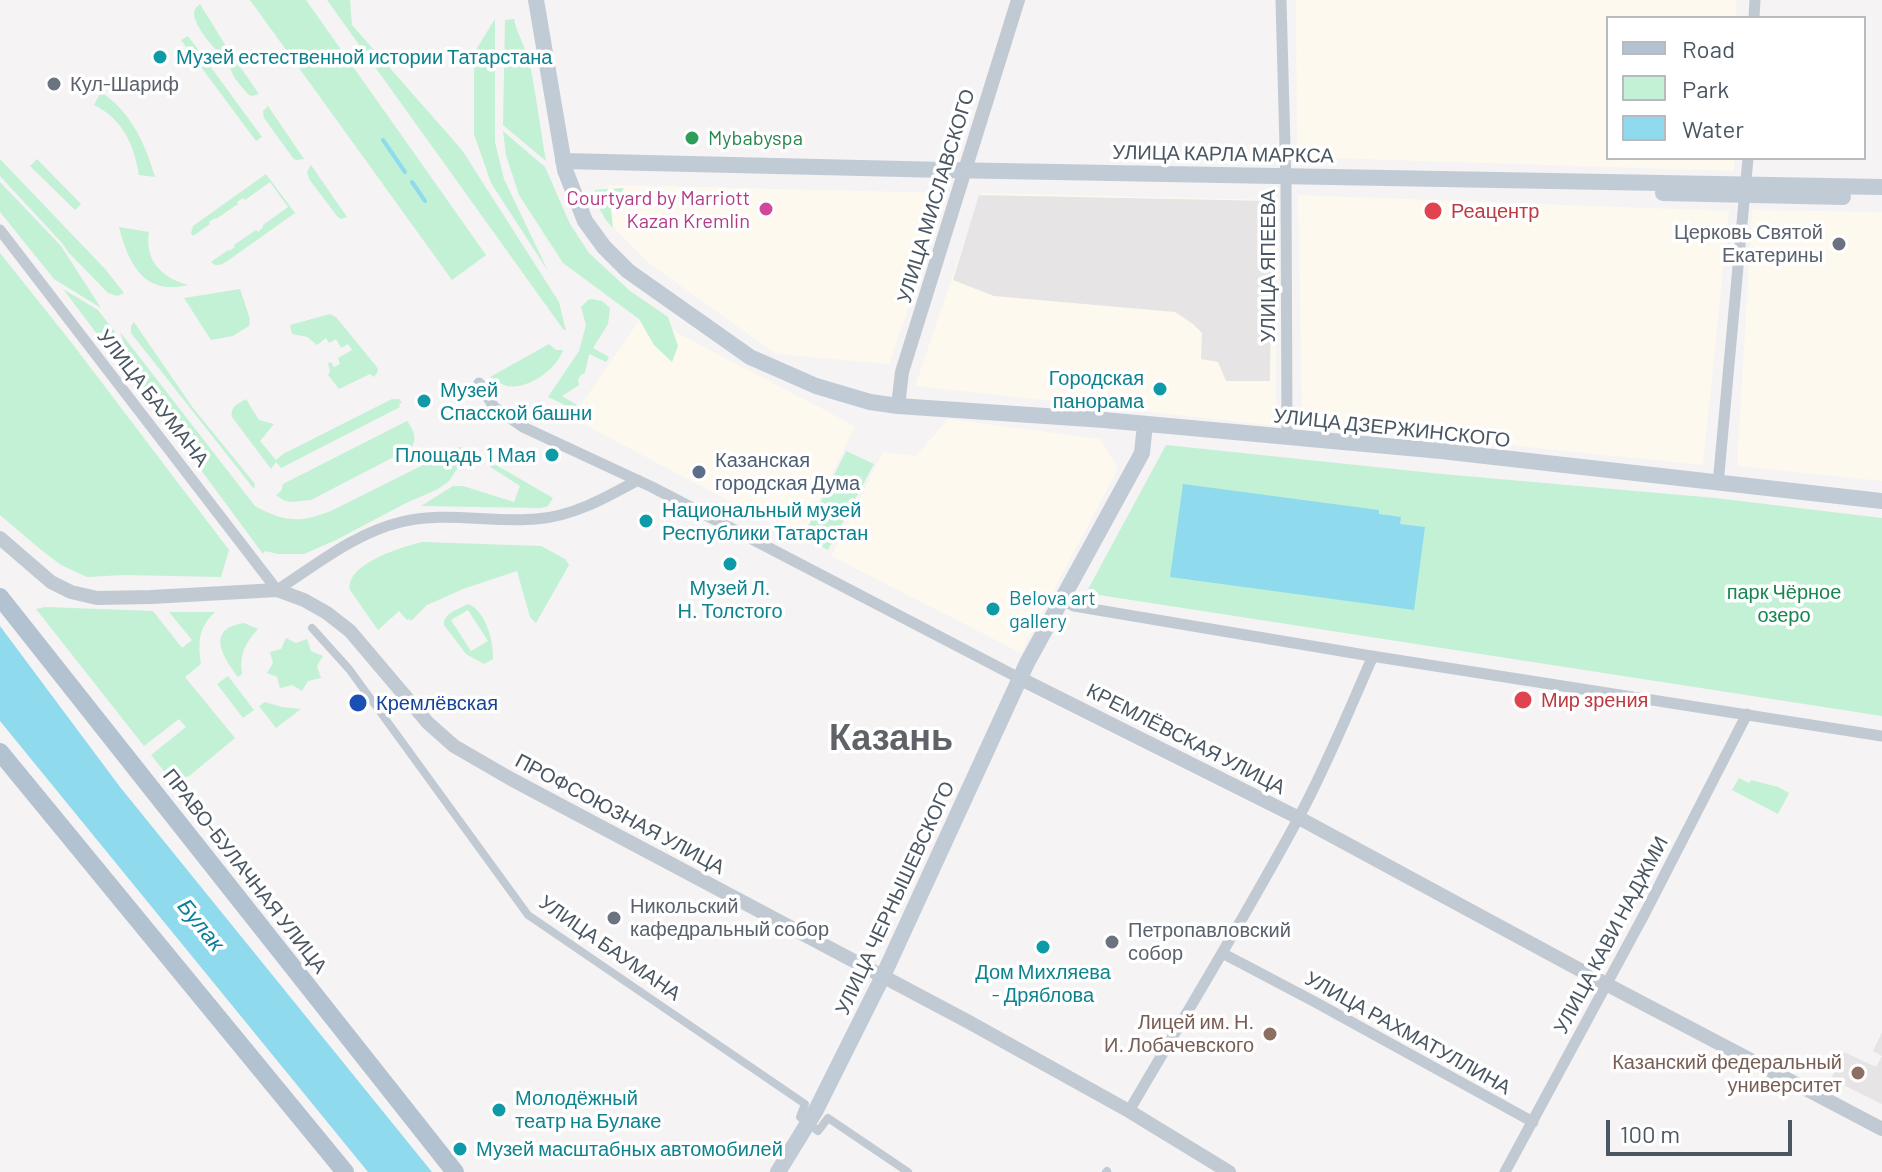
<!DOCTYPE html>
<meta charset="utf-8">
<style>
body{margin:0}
#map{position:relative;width:1882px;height:1172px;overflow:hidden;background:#f5f3f3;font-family:Barlow,sans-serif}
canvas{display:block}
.legend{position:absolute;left:1606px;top:16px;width:260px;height:144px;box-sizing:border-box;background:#fff;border:2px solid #b7bbc0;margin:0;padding:10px 14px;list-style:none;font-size:24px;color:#4a5661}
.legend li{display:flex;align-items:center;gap:16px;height:40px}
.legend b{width:40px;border:2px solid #b7bbc0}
.scale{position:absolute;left:1606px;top:1120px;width:186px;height:36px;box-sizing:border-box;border:4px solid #4a5661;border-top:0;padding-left:10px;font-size:24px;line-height:28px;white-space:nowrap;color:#4a5661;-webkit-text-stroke:6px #fff;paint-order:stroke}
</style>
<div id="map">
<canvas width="1882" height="1172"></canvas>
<ul class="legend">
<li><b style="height:10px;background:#b3c2d1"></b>Road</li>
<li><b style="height:22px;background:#c3f1d5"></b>Park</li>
<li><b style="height:22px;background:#90daee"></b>Water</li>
</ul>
<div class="scale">100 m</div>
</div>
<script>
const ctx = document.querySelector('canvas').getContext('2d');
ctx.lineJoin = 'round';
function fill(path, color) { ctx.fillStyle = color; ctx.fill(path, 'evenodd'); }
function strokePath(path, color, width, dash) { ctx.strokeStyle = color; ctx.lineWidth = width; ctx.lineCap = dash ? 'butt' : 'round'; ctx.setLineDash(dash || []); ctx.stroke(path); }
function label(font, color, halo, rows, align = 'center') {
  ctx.font = font + ' Barlow,sans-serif'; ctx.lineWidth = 7; ctx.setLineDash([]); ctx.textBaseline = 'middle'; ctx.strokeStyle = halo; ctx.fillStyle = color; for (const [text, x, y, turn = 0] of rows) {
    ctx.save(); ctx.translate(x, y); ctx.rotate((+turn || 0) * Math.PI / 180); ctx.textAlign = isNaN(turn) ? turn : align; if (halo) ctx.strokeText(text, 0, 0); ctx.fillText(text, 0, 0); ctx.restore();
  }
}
fill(new Path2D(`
 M1296 0H1736V18H1608V158H1734V171L1297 157Z
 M609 185 948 193 889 364 776 354 650 264 601 215Z
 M981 193 1275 200 1276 426 915 386Z
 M1298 195 1729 211 1703 465 1302 424Z
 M1752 210 1882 212V481L1737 466Z
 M643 315 855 426 801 539 572 418Z
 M948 419 1100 439 1118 468 1021 653 831 556 883 452 916 456Z`), '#fdf9ef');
fill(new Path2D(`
 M979 195 1272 201 1270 381H1226L1218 362 1201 359 1202 333 1193 324 1175 312 994 296 953 280Z
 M1882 1032V1104L1831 1079 1844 1052 1876 1067 1882 1056 1873 1051Z`), '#e6e4e5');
fill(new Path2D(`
 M250 0H306L486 255 452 280Z
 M327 0H350L352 25 462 150 559 302 566 331 563 329Z
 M200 4 229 51 222 54C213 49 189 20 195 9 196 7 198 6 200 4Z
 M495 19V142L504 179 548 271 491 183 474 134V53Z
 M514 19C517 34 525 46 529 60 536 93 540 127 546 161L503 125 505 20Z
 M188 36 262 137 256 141 181 40Z
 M234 58 259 94 252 96 249 95C241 86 228 73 230 61Z
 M101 92C131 112 145 143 155 177L139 175C134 145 123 119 94 105Z
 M268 106 304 159 296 160 293 158 264 118 263 111Z
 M503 131 545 167 570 224 589 253 630 291 668 317 678 346 672 362 654 345 639 319 563 263 519 195 506 155Z
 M0 159 106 270 124 293 117 296 108 293 69 253 62 243 0 176Z
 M37 159 81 204 75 210 30 166Z
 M311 165 347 217 341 219 337 216 309 179 307 172Z
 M266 174 295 213 226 262C221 265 216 267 211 262L228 250 229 251 235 247 234 245 256 230 258 232 263 227V225L288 207 270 182 245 200 243 198 237 202 238 204 216 219 215 218 209 222 210 224 193 236 191 233 193 226Z
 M0 182 61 246 101 308 54 279 0 212Z
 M624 188 611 208 613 228C602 217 597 206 595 190Z
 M119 227 149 232C144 260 162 278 188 285 156 292 140 281 127 252 124 244 121 236 119 227Z
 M0 253 71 342 229 550 221 577 124 575 87 577 61 565 40 549 0 515Z
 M63 289 98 310 115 332 132 380Z
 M240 289 250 319 249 326 233 336 211 340 184 298Z
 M592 299 602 301 610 308 608 324 593 348 609 357 606 362 589 354 585 373 581 375 578 379 579 385 562 396 582 408 580 412 548 397 579 351 586 325 581 307 588 300Z
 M330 314 336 317 376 366 378 369 377 373 374 377 370 374 339 389 328 375 330 371 328 363 331 362 334 367 340 364 338 358 352 350 348 344 341 348 336 339 329 343 326 338 317 345 307 337 292 334 290 325Z
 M134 322 193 408 255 484 254 489 131 333V326Z
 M120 332 255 506C286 523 301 523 333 510L457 448 463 447 468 452 449 481 438 489 404 504 336 540 304 554H278L265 551 263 554 139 386Z
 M549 344 556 350H563C557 369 528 390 507 386 501 384 495 380 490 377Z
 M246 399 259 420 274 424 260 441 276 460 283 454 392 399H399L402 403 399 404 400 407 281 468 276 462 271 469 232 417C230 406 238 404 246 399Z
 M407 421C413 429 418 439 411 448L311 500 290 502 283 500 276 495 281 491 283 484Z
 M1166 445 1442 474 1715 498 1882 518V716L1086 593Z
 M846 451 874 464 828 550 803 537Z
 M496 465 553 498 548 506 541 508 421 506 453 486H463L514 502 520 486 489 466Z
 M422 542 541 546 565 559 569 565 536 623 530 617 517 571 463 589 427 605 411 621 409 619 407 620 399 611 378 630 350 590C345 564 402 547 422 542Z
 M468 604C485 610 494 641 493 659L484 664 466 654 444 625C443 613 459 609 468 604ZM468 610 488 641 471 651 451 620Z
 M45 607 153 611 182 648 192 640 169 612H215C198 628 198 642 201 664L185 677 235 738 188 777 187 776 175 785 151 755 186 727 179 719 144 746 36 609Z
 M244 623 258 629C245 643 239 655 242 674L238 677C224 658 204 629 244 623Z
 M286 638 296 643 307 639 311 651 323 656 317 666 321 678 308 681 302 691 292 685 280 688 277 677 267 673 273 663 270 652 281 649Z
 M228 676 254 710 243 718 217 684Z
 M265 702 282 707 301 709 276 728 259 706Z
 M1739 778 1749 783 1751 780 1778 787 1789 793 1778 814 1732 790Z`), '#c3f1d5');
fill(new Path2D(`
 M1183 484 1379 510V514L1401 517 1400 524 1425 527 1414 610 1170 577Z
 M0 626 120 787 432 1172H368L0 721Z`), '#90daee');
strokePath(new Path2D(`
 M383 140 405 172
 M412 182 425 201`), '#90daee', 4);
strokePath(new Path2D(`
 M312 628 349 669 528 915 805 1104 800 1117 818 1131 828 1118 908 1172
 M1106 1172 1107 1171`), '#c1cad2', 8);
strokePath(new Path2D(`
 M1281 0 1286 184 1287 437
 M1754 18 1755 0
 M0 230 277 590C316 565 355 533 401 522 445 511 490 523 536 519 572 517 607 497 638 480
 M479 383 494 407 523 427 652 487 1019 678
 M1718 484 1748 158
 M1062 600 1074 606 1365 655 1882 736
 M1222 953 1315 1002 1533 1122
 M1129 1111C1186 1013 1246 916 1299 817 1327 765 1349 710 1373 656
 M1505 1172 1645 913 1747 714`), '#c1cad2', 11);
strokePath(new Path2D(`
 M898 406 902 372 1018 0
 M0 538 51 582 71 592 97 598 151 597 277 590 304 600 327 613 350 631 428 723 454 746 511 779 967 1021 1129 1111 1229 1172
 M1019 678 1299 818 1606 984 1882 1129`), '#c1cad2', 14);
strokePath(new Path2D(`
 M536 0 565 170 585 221 604 247 628 271 750 357 816 386 870 402 898 406 1104 420 1441 451 1882 501
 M563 161 946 170 1882 187
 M1663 193 1843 197
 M778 1172 816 1110 883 976 1027 663 1142 453 1145 424`), '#c1cbd6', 16);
strokePath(new Path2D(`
 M0 597 455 1172
 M0 752 345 1172`), '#b3c2d1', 18);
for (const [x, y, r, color] of [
 [160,57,8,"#0f9aa8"],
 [54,84,8,"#6b7280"],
 [692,138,8,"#2e9e5b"],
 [766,209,8,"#d1479c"],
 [1433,211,10,"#e0444e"],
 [1839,244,8,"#6b7280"],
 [1160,389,8,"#0f9aa8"],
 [424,401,8,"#0f9aa8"],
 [552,455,8,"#0f9aa8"],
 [699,472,8,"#5c6f8a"],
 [646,521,8,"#0f9aa8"],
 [730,564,8,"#0f9aa8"],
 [993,609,8,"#0f9aa8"],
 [1523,700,10,"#e0444e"],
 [358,703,10,"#1a4fb4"],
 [614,918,8,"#6b7280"],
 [1112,942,8,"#6b7280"],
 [1043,947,8,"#0f9aa8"],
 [1270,1034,8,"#8d6e63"],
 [1858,1073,8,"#8d6e63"],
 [499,1110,8,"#0f9aa8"],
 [460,1149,8,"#0f9aa8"]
]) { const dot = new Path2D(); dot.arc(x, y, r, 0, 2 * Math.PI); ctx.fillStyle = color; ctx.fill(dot); strokePath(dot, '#fff', 3); }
label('20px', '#0d838f', '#fff', [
 ["Музей естественной истории Татарстана",176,57],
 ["Городская",1144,378,"right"],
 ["панорама",1144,401,"right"],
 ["Музей",440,390],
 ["Спасской башни",440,413],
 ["Площадь 1 Мая",536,455,"right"],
 ["Национальный музей",662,510],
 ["Республики Татарстан",662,533],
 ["Музей Л.",730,588,"center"],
 ["Н. Толстого",730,611,"center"],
 ["Belova art",1009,598],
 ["gallery",1009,621],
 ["Дом Михляева",1043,972,"center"],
 ["- Дряблова",1043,995,"center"],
 ["Молодёжный",515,1098],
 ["театр на Булаке",515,1121],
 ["Музей масштабных автомобилей",476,1149]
], 'left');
label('20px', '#5b616d', '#fff', [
 ["Кул-Шариф",70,84],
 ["Церковь Святой",1823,232,"right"],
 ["Екатерины",1823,255,"right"],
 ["Никольский",630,906],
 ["кафедральный собор",630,929],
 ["Петропавловский",1128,930],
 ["собор",1128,953]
], 'left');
label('20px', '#27864d', '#fff', [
 ["Mybabyspa",708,138]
], 'left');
label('20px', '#4a5661', '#fff', [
 ["УЛИЦА КАРЛА МАРКСА",1223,154,1],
 ["УЛИЦА МИСЛАВСКОГО",936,196,-73],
 ["УЛИЦА ЯПЕЕВА",1268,266,-90],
 ["УЛИЦА БАУМАНА",153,398,52],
 ["УЛИЦА ДЗЕРЖИНСКОГО",1392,428,6],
 ["КРЕМЛЁВСКАЯ УЛИЦА",1186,739,27],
 ["ПРОФСОЮЗНАЯ УЛИЦА",620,814,28],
 ["ПРАВО-БУЛАЧНАЯ УЛИЦА",245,871,52],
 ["УЛИЦА ЧЕРНЫШЕВСКОГО",895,898,-65],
 ["УЛИЦА КАВИ НАДЖМИ",1611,935,-62],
 ["УЛИЦА БАУМАНА",610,948,35],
 ["УЛИЦА РАХМАТУЛЛИНА",1408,1033,29]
]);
label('20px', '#b23c85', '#fff', [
 ["Courtyard by Marriott",750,198],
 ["Kazan Kremlin",750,221]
], 'right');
label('20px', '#be3a42', '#fff', [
 ["Реацентр",1451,211],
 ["Мир зрения",1541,700]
], 'left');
label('20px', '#4e5e75', '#fff', [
 ["Казанская",715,460],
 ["городская Дума",715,483]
], 'left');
label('20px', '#17864f', '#fff', [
 ["парк Чёрное",1784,592],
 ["озеро",1784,615]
]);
label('20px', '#164399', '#fff', [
 ["Кремлёвская",376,703]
], 'left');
label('20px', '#785e54', '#fff', [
 ["Лицей им. Н.",1254,1022],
 ["И. Лобачевского",1254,1045],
 ["Казанский федеральный",1842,1062],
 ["университет",1842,1085]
], 'right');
label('italic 22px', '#0c7c9b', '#fff', [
 ["Булак",201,925,51]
]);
label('bold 36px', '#5f6368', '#fff', [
 ["Казань",891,738]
]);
</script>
